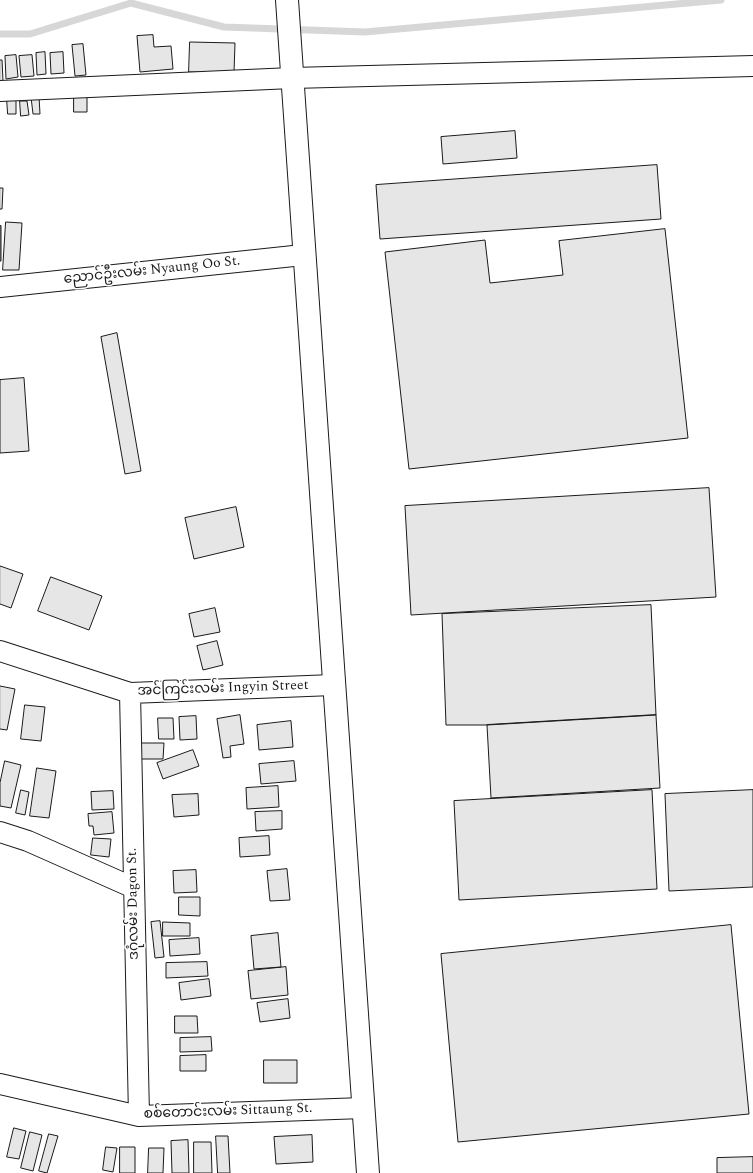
<!DOCTYPE html>
<meta charset="utf-8">
<style>
body{margin:0}
canvas{display:block;background:#fff}
</style>
<canvas width="753" height="1173"></canvas>
<script>
const ctx = document.querySelector('canvas').getContext('2d');
ctx.lineJoin = 'round';
function strokePath(path, color, width, dash) { ctx.strokeStyle = color; ctx.lineWidth = width; ctx.lineCap = dash ? 'butt' : 'round'; ctx.setLineDash(dash || []); ctx.stroke(path); }
function fill(path, color) { ctx.fillStyle = color; ctx.fill(path, 'evenodd'); }
function label(font, color, halo, rows, align = 'center') {
  ctx.font = font + ' Spectral,"Noto Sans Myanmar",serif'; ctx.lineWidth = 3; ctx.setLineDash([]); ctx.textBaseline = 'middle'; ctx.strokeStyle = halo; ctx.fillStyle = color; for (const [text, x, y, turn = 0] of rows) {
    ctx.save(); ctx.translate(x, y); ctx.rotate((+turn || 0) * Math.PI / 180); ctx.textAlign = isNaN(turn) ? turn : align; if (halo) ctx.strokeText(text, 0, 0); ctx.fillText(text, 0, 0); ctx.restore();
  }
}
strokePath(new Path2D(`
 M0 34H30L131 3 224 27 365 32 721 0`), '#d7d7d7', 7);
const building = new Path2D(`
 M153 35 154 47 171 46 173 69 140 72 137 36Z
 M190 42 235 43 234 73 189 72Z
 M83 44 86 75 75 76 72 45Z
 M45 52 46 74 37 75 36 53Z
 M63 52 64 73 51 74 50 53Z
 M16 55 18 77 6 79 5 56Z
 M32 55 34 76 21 77 19 56Z
 M0 60H2L3 81H0Z
 M74 93H87V112H74Z
 M39 96 40 114H33L31 97Z
 M7 99H16V114H8Z
 M20 101H27L29 115 21 116Z
 M515 131 517 158 443 164 441 137Z
 M657 165 661 219 380 239 376 185Z
 M0 188H3L2 209H0Z
 M6 222 22 223 19 270H3Z
 M1 226V261H0V226Z
 M665 229 688 438 409 469 385 252 485 240 490 283 563 275 559 241Z
 M117 333 141 471 125 474 101 337Z
 M24 378 29 451 0 453V380Z
 M709 488 716 597 411 615 405 506Z
 M236 507 244 547 194 559 185 518Z
 M0 566 23 574 11 608 0 604Z
 M51 577 102 596 89 630 38 611Z
 M651 605 656 715 487 725H446L442 614Z
 M215 608 220 632 194 637 189 614Z
 M217 641 223 665 203 670 197 646Z
 M0 686 15 689 7 730 0 729Z
 M25 705 45 707 41 741 21 739Z
 M240 715 244 744 230 746 231 757 223 758 217 719Z
 M656 715 660 788 491 798 487 725Z
 M196 716 197 739 180 740 179 717Z
 M158 718H173L174 739H159Z
 M291 721 293 747 259 750 257 725Z
 M140 743H164L163 759H140Z
 M193 750 199 766 163 779 157 763Z
 M5 761 21 765 11 808 0 806V783Z
 M294 761 296 781 261 784 259 764Z
 M37 768 56 771 49 818 30 816Z
 M278 786 279 807 247 809 246 788Z
 M21 790 29 792 25 815 16 813Z
 M652 790 657 889 459 900 454 801Z
 M753 790V887L669 891 665 794Z
 M113 791 114 809 92 810 91 792Z
 M198 794 199 815 174 817 172 795Z
 M282 811V829L256 831 255 812Z
 M112 812 114 833 94 835 93 826H89L88 814Z
 M269 836 270 855 240 857 239 838Z
 M93 838 111 839 109 857 91 855Z
 M287 869 290 900 270 901 267 871Z
 M196 870 197 892 174 893 173 871Z
 M179 897H200V916L179 915Z
 M160 921 164 957 155 958 151 922Z
 M163 922 190 923V936H163Z
 M731 925 749 1114 458 1142 441 954Z
 M278 933 281 967 254 969 251 936Z
 M199 938 200 954 170 956 169 940Z
 M207 962 208 976 166 978V963Z
 M286 967 288 995 251 999 248 971Z
 M209 979 211 996 181 1000 179 983Z
 M288 999 290 1018 260 1022 257 1003Z
 M175 1016H197L198 1033H175Z
 M211 1037 212 1051 180 1052V1038Z
 M206 1055V1071H180V1056Z
 M264 1060H297V1083H264Z
 M14 1128 26 1131 19 1159 7 1157Z
 M30 1132 42 1135 33 1171 21 1168Z
 M49 1134 58 1136 47 1173 39 1171Z
 M312 1135 313 1162 276 1164 274 1137Z
 M216 1136H228L230 1173H218Z
 M188 1140 189 1173H172L171 1141Z
 M194 1142H211L212 1173H194Z
 M106 1147 117 1148 113 1172 103 1170Z
 M120 1147H135V1173H120Z
 M149 1148H164L163 1173H148Z
 M753 1157V1173H717V1158Z`);
fill(building, '#e6e6e6');
strokePath(building, '#1a1a1a', 1);
const street = new Path2D(`
 M0 91 292 78 753 66
 M0 287 303 255
 M0 651 130 693 333 685
 M130 693 139 1116
 M0 832 28 841 134 888
 M0 1084 139 1116 363 1108`);
const secondary = new Path2D(`
 M287 0 368 1173`);
strokePath(street, '#1a1a1a', 22);
strokePath(secondary, '#1a1a1a', 24);
strokePath(street, '#fff', 20);
strokePath(secondary, '#fff', 22);
label('14px', '#1a1a1a', '#fff', [
 ["ညောင်ဦးလမ်း Nyaung Oo St.",152,271,-6],
 ["အင်ကြင်းလမ်း Ingyin Street",223,689,-2],
 ["ဒဂုံလမ်း Dagon St.",134,904,-91],
 ["စစ်တောင်းလမ်း Sittaung St.",228,1112,-2]
]);
</script>
